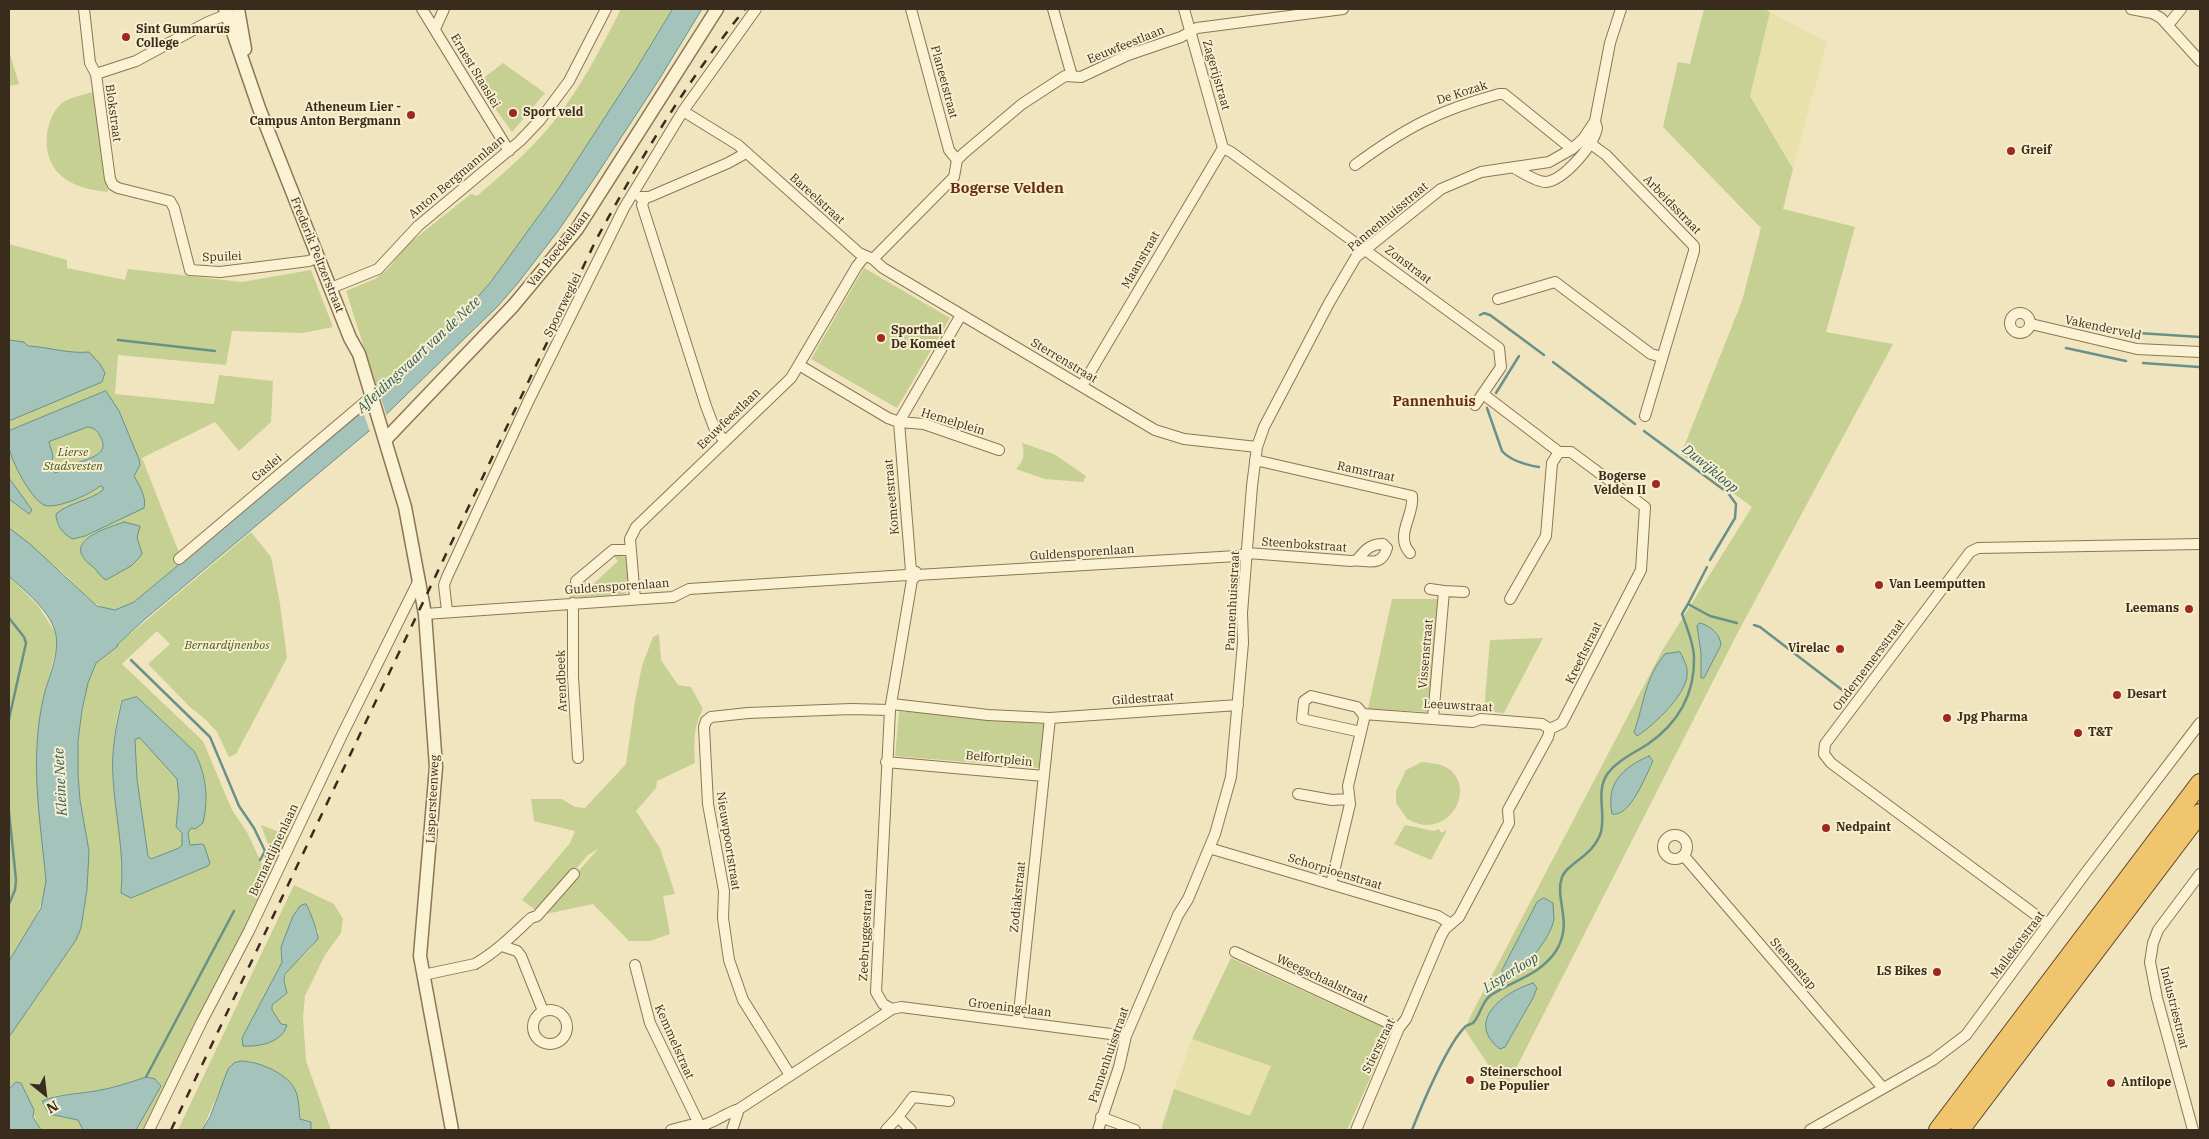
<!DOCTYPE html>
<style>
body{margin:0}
#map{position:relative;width:2209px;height:1139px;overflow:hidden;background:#f1e5bf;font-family:"IBM Plex Serif",serif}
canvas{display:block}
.frame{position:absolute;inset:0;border:10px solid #3a2c1c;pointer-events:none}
.north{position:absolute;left:20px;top:1069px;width:50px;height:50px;-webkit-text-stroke:4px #f8efcf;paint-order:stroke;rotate:151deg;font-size:14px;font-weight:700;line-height:20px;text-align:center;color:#3a2c1c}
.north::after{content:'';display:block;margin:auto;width:18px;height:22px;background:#3a2c1c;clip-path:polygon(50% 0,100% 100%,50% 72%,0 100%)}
</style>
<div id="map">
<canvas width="2209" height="1139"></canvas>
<div class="frame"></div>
<div class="north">N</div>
</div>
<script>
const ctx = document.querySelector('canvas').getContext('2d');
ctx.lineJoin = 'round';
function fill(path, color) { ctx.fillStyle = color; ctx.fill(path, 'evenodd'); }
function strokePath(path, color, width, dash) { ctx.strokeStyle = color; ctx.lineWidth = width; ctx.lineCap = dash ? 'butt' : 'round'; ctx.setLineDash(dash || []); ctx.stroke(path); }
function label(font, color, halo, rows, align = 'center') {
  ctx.font = font + ' "IBM Plex Serif",serif'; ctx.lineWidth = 4; ctx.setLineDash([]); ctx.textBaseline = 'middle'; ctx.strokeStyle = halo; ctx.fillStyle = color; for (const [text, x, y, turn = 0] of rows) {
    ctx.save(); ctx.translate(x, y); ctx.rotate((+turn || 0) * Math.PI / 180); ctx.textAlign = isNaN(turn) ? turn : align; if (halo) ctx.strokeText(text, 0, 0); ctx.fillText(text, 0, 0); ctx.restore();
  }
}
fill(new Path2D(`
 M1770 12 1827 42 1793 169 1750 96Z
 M1192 1039 1272 1065 1250 1116 1174 1089Z`), '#e8e1ac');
fill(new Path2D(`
 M621 9H673L619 98 559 188 490 283 449 329 379 394 346 291 375 279 388 269 407 245 471 194 477 196C507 170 538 144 561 112 585 80 603 44 621 9Z
 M1704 9H1764L1770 12 1750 96 1793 169 1783 209 1855 227 1826 332 1893 344 1737 634 1505 1090 1465 1030 1470 1017 1662 651 1752 507 1681 454 1742 301 1761 228 1663 127 1678 62 1690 64Z
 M9 51 19 84 9 86Z
 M503 63 545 93 512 132 477 83Z
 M93 92 108 192C74 189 43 175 47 135 48 124 53 111 61 104 69 97 83 95 93 92Z
 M9 244 67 260V268L125 280 128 269 242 282 311 270 333 327 303 333 232 331 226 365 118 355 115 394 214 404 219 375 273 381 271 422 239 451 215 422 142 458 180 555 184 560 134 602 121 609 109 610 94 603 62 572 9 529V499L28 514 9 478Z
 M864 268 950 318 897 408 811 359Z
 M1022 443 1054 454 1086 476 1083 482 1045 479 1016 469C1024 460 1025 455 1022 443Z
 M251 532 271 557 280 604 287 658 236 754 229 757 217 732 206 720 190 707 148 664 170 644 157 631 122 664 203 741 232 810 247 832 266 873H272L275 863 261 825 290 836 222 978 144 1130H136L161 1086 155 1079 146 1077 123 1085 96 1091 59 1095 42 1101 49 1114 78 1120 83 1130H41C32 1115 31 1099 21 1083L16 1082 9 1090V1037L76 940 84 913 89 851 80 800 78 775V741L82 710 88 683 96 663 118 646 117 645ZM137 697 194 751C206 775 209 797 203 823L195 829 191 828 188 833 190 846 202 844 204 845 209 863 208 866 131 898 121 892C125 853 116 816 113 777 111 752 115 725 121 701Z
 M613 555 627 557 629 586 625 594 569 598 568 583 584 581 590 587 618 561Z
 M9 576 39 607 55 632 57 645 44 696 36 748 46 881C43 913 25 934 9 961Z
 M1392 599H1440L1430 712 1368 709Z
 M659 634 661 660 678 685 691 687 703 709C693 729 694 740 695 763L657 781 656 788 636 811 660 848 675 894 663 896 670 934 650 941H629L593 904 546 914 545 909 598 849 588 855 538 912 522 900 570 843 575 831 534 821 531 799H562L575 807 585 808 626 764 635 701 642 666 653 637Z
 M1543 638 1504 713 1484 711 1490 640Z
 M899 711 1044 724 1039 768 895 756Z
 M140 737 177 779 179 797 176 827 182 833V845L179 848 151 859 148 856 137 779 135 739Z
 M1422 762C1428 763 1435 763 1441 765 1475 777 1460 826 1425 825 1420 825 1412 821 1407 819L1396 803V791L1406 770Z
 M1405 825 1434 831 1439 829 1441 833 1447 830 1431 860 1394 844Z
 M294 885 334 904 343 919 341 933 325 955 305 996 303 1017 306 1061 331 1130H311L310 1122 300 1119 296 1091 250 1061 234 1063C221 1084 212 1108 202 1130H178ZM309 908 310 917 319 933C316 938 313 946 309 950 294 967 280 966 287 993L272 1005V1010L281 1024 242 1038 279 968 282 962 281 947Z
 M1231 958 1391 1031 1347 1130H1161L1174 1089 1250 1116 1271 1066 1192 1039Z`), '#c5d092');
const water = new Path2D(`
 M673 9H702L660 78 592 182 558 231 518 283 497 307 369 431 145 619 117 645 118 646 96 663 88 683 82 710 78 741V775L80 800 89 851 87 890 81 928 76 940 9 1037V961L41 908 46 881C40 816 29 759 44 695 49 676 61 651 55 631 49 610 25 591 9 576V528L30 544 97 606 115 610 134 602 361 413 449 329 490 283 559 188 635 71Z
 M9 340 24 342 28 346C49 347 68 354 89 352L100 364 105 373 102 382 9 421Z
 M106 391 119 411 139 459 140 465 134 476C139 484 147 498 144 508L85 536 73 539C63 535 56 524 56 514 70 502 89 501 103 490V487L100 486C91 494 56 510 44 505 31 499 11 461 9 447 8 442 9 436 9 431ZM88 427C94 428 97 430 100 436 111 454 90 458 77 463 70 466 63 470 55 473L51 465 53 456 49 442Z
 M9 478 32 510 29 514 9 499Z
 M124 522 140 526 137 538 142 553 140 557 131 566 106 580C100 577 97 570 92 566 60 542 104 529 124 522Z
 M1700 623C1710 626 1720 633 1721 645L1704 678H1701V653L1697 626Z
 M1680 652C1682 656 1687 665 1687 670 1691 691 1653 726 1637 736L1634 732C1644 704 1645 677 1665 654Z
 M137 697 194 751C206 774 209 797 203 823L195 829 191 828 188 833 190 845 202 844 204 845 210 863 208 866 131 898 121 893C125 852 115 817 113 777 111 751 116 726 122 701ZM140 738 177 779 179 797 176 827 182 833V845L179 848 151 859 148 856 137 779 135 740Z
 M1649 756 1653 761C1646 775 1630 818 1612 814 1606 783 1622 768 1649 756Z
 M1544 898 1553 903C1553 908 1554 914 1554 919 1552 936 1520 979 1502 978V970L1537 902Z
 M306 904C309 908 319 935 318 939L285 974 284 981 287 993 272 1005V1010L281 1024 287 1025C282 1043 258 1047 243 1046L242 1038 279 968 282 962 281 947 293 916 300 906Z
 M1533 983 1537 988 1533 998 1505 1047 1500 1049C1464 1021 1504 992 1533 983Z
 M241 1061C258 1061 290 1074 296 1092 299 1099 299 1111 300 1119L311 1122V1130H202L210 1117 228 1069 234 1063Z
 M146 1077 155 1079 161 1086 136 1130H83L78 1120 49 1114 42 1101C60 1094 77 1094 96 1091 113 1088 129 1083 146 1077Z
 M16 1082 21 1083 34 1110 33 1117 41 1130H9V1090Z`);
fill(water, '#a3c3bb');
strokePath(water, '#69918a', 1);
fill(new Path2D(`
 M380 395 387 417 370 432 363 412Z`), '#f1e5bf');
strokePath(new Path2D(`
 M1480 315 1484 313 1490 315 1544 355
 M2097 325 2138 333 2200 337
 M118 340 215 351
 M2066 348 2126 361
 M1553 362 1635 424
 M2143 363 2199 367
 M1496 393 1519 356
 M1487 408 1502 451C1510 460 1527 465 1539 467
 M1644 431 1728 493 1736 504 1735 518 1710 560
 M1707 567 1688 604 1710 616 1737 623
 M9 618 24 637 26 643 9 719
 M1754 625 1760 627 1850 696
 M131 660 210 737 239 806 254 828 265 851 268 866
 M9 812 16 880 15 890 9 904
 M260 860 265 851
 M146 1077 234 911
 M1412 1130C1421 1107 1448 1042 1466 1026 1468 1025 1471 1024 1473 1023 1481 1015 1481 1002 1491 995 1514 980 1540 975 1556 951 1574 922 1554 900 1562 877 1568 862 1593 857 1601 832 1606 811 1595 791 1608 773 1618 760 1634 753 1648 744 1677 724 1695 695 1694 658 1694 644 1687 628 1682 614L1688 604`), '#69918a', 2.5);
const minor = new Path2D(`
 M84 9 90 63 96 74 110 179 113 185 118 188 170 201 174 208 190 270 220 272 309 261 318 257
 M422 9 509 151
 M911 9 949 150 957 160
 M1053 9 1072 76
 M1184 9 1223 148
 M2131 9 2152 13 2161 18 2200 61
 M2168 25 2181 9
 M435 29 444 9
 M96 74 136 61 208 22 226 15 233 19
 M683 111 738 145 859 253 873 259 883 268 1155 430 1184 439 1257 447
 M1591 144 1606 155 1694 246V251L1645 416
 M1223 148 1231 152 1499 348 1501 367 1475 405
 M1355 165C1405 128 1439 110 1499 94H1504L1572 149
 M1514 168C1522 172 1536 182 1546 182 1564 180 1594 145 1597 128L1595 121
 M640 197H649L728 163 746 153
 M645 197 642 205 706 406 715 430 725 441
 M873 259 954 177 957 160 964 153 1022 104 1065 76 1081 77 1128 55 1181 37 1197 28 1343 9
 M331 288 378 269 418 226 520 141 540 120 569 81 606 9
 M1498 299 1555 282 1651 354 1662 357
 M2010 323a10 10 0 1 1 20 0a10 10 0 1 1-20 0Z
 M2031 324 2137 349 2200 352
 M799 365 888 418 899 422 924 424 999 450
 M1082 386 1223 148
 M1255 460 1412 496C1415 515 1394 535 1410 553
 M179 559 372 396
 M911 571 899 422 961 315
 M912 580 917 575 1237 556 1248 553 1351 561C1364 558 1381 570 1387 548L1383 544C1370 544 1365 550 1357 560
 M576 581 613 550H630
 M1430 589 1444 591
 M635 599 630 539 636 527 791 378 857 266 865 256
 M1510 599 1546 536 1552 463 1559 452
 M573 603V677L578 758
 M447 611 444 585 447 577 528 402 624 208 683 111 756 9
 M425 614 673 597 689 589 907 575 911 571 916 572 917 575
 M892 704 988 715 1050 718 1238 705
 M1433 718 1444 591 1464 592
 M1361 732 1302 719 1304 701 1311 696 1357 707 1363 714
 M886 762 1044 776
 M1298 794 1332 800 1349 799
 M1663 847a12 12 0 1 1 24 0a12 12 0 1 1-24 0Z
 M1209 848 1438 916 1451 924
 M1684 856 1883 1088
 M1331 884 1350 804 1348 786 1364 719 1363 714 1473 722 1481 719 1542 724 1550 729
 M2048 924 1831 763 1824 754 1825 744 1970 552 1978 548 2200 544
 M502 946 517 951 521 956 543 1011
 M1235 952 1399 1028
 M635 965 650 1023 700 1126C715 1123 725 1113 739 1109
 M423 975 475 964C496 952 513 935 531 918L537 916 574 874
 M892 1009 883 1004 876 992 890 710 912 580
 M533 1027a17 17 0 1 1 34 0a17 17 0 1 1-34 0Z
 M1018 1022 1050 718
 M790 1075 743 1000 729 960 723 918 724 891 708 804 704 727 706 721 711 717 748 713 851 709 890 710
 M898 1117 913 1097 949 1101
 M1101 1117 1135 1130
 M149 1130 202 1021 249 931 342 735 419 580
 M671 1130 690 1125 704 1127
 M732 1130 739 1109 880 1017 892 1009 901 1007 1126 1036
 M886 1130 898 1117 911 1130
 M1098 1130 1119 1067 1126 1036 1178 915 1188 899 1215 834 1231 777 1243 643 1242 613 1252 486 1257 447 1264 427 1329 303 1356 257 1441 189 1481 172 1549 162 1572 149 1583 139 1595 121 1610 43 1621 9
 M1356 1130 1399 1028 1406 1019 1441 936 1445 929 1459 917 1509 823 1508 810 1548 737 1550 729 1562 723 1641 570 1645 507 1571 452H1559L1483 394
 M1810 1130 1933 1060 1966 1035 2084 875 2200 723
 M2193 1130 2157 998 2150 962 2153 943 2158 930 2200 874`);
const tertiary = new Path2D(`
 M225 9 259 108 350 338 359 354 405 507 425 614 436 767 420 956 452 1130
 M238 9 245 49
 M386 439 513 306 577 229 717 9`);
const trunk = new Path2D(`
 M1938 1130 2200 783
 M1960 1130 2200 813`);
strokePath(minor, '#8c7656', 12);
strokePath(tertiary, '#8c7656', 15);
strokePath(trunk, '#59432b', 20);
strokePath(minor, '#fbf2d3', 10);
strokePath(tertiary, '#fbf2d3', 12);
strokePath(trunk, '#f0c56e', 18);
strokePath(new Path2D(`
 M171 1130 596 240C640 159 687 81 745 9`), '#3a2c1c', 2.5, [9, 9]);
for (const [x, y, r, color] of [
 [126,37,5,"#9f2821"],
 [513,113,5,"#9f2821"],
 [411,115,5,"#9f2821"],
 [2011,151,5,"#9f2821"],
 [881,338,5,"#9f2821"],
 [1656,484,5,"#9f2821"],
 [1879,585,5,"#9f2821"],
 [2189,609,5,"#9f2821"],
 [1840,649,5,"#9f2821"],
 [2117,695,5,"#9f2821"],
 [1947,718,5,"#9f2821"],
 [2078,733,5,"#9f2821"],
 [1826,828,5,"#9f2821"],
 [1937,972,5,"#9f2821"],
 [1470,1080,5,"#9f2821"],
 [2111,1083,5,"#9f2821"]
]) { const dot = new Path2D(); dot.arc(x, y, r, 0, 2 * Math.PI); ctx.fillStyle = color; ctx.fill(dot); strokePath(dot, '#f8efcf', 2); }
label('bold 12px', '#3a2c1c', '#f8efcf', [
 ["Sint Gummarus",136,30],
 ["College",136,44],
 ["Atheneum Lier -",401,108,"right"],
 ["Campus Anton Bergmann",401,122,"right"],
 ["Sport veld",523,113],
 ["Greif",2021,151],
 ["Sporthal",891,331],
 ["De Komeet",891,345],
 ["Bogerse",1646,477,"right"],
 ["Velden II",1646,491,"right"],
 ["Van Leemputten",1889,585],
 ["Leemans",2179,609,"right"],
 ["Virelac",1830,649,"right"],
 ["Desart",2127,695],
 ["Jpg Pharma",1957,718],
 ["T&T",2088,733],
 ["Nedpaint",1836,828],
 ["LS Bikes",1927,972,"right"],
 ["Steinerschool",1480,1073],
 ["De Populier",1480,1087],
 ["Antilope",2121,1083]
], 'left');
label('12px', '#3a2c1c', '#f8efcf', [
 ["Eeuwfeestlaan",1126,45,-22],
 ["Ernest Staaslei",475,71,59],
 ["Zagerijstraat",1216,75,74],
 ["Planeetstraat",944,82,75],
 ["De Kozak",1462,93,-18],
 ["Blokstraat",113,113,82],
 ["Anton Bergmannlaan",457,177,-40],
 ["Bareelstraat",817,199,42],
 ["Arbeidsstraat",1672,205,46],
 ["Pannenhuisstraat",1388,217,-40],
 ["Van Boeckellaan",559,249,-52],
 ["Frederik Peltzerstraat",317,255,68],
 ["Spuilei",222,257,-2],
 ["Maanstraat",1141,260,-60],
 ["Zonstraat",1408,265,37],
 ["Spoorweglei",563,305,-64],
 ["Vakenderveld",2103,328,12],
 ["Sterrenstraat",1064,361,31],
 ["Eeuwfeestlaan",729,419,-44],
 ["Hemelplein",953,422,17],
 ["Gaslei",267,468,-40],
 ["Ramstraat",1366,472,12],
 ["Komeetstraat",892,497,-95],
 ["Steenbokstraat",1304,545,4],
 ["Guldensporenlaan",1082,553,-4],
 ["Guldensporenlaan",617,587,-4],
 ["Pannenhuisstraat",1233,601,-87],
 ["Kreeftstraat",1584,653,-64],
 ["Vissenstraat",1426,654,-85],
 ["Ondernemersstraat",1869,665,-53],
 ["Arendbeek",562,681,-92],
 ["Gildestraat",1143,699,-4],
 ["Leeuwstraat",1458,706,3],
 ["Belfortplein",999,759,6],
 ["Lispersteenweg",433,799,-87],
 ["Nieuwpoortstraat",728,841,81],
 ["Bernardijnenlaan",274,850,-65],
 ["Schorpioenstraat",1335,872,17],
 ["Zodiakstraat",1018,897,-84],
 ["Zeebruggestraat",866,935,-87],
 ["Mallekotstraat",2018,945,-53],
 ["Stenenstap",1793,964,49],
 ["Weegschaalstraat",1322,979,25],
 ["Groeningelaan",1010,1008,7],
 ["Industriestraat",2174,1008,76],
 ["Kemmelstraat",674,1042,66],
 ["Stierstraat",1379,1046,-64],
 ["Pannenhuisstraat",1109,1055,-71]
]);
label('italic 12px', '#475821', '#f8efcf', [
 ["Lierse",73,453],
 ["Stadsvesten",73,467],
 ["Bernardijnenbos",227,646]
]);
label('italic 14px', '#2a5b5b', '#f8efcf', [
 ["Afleidingsvaart van de Nete",419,355,-43],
 ["Duwijkloop",1710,469,39],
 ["Kleine Nete",61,782,-93],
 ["Lisperloop",1511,973,-32]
]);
label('bold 14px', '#6a2e18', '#f8efcf', [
 ["Pannenhuis",1434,402]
]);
label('bold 15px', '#6a2e18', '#f8efcf', [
 ["Bogerse Velden",1007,189]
]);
</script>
